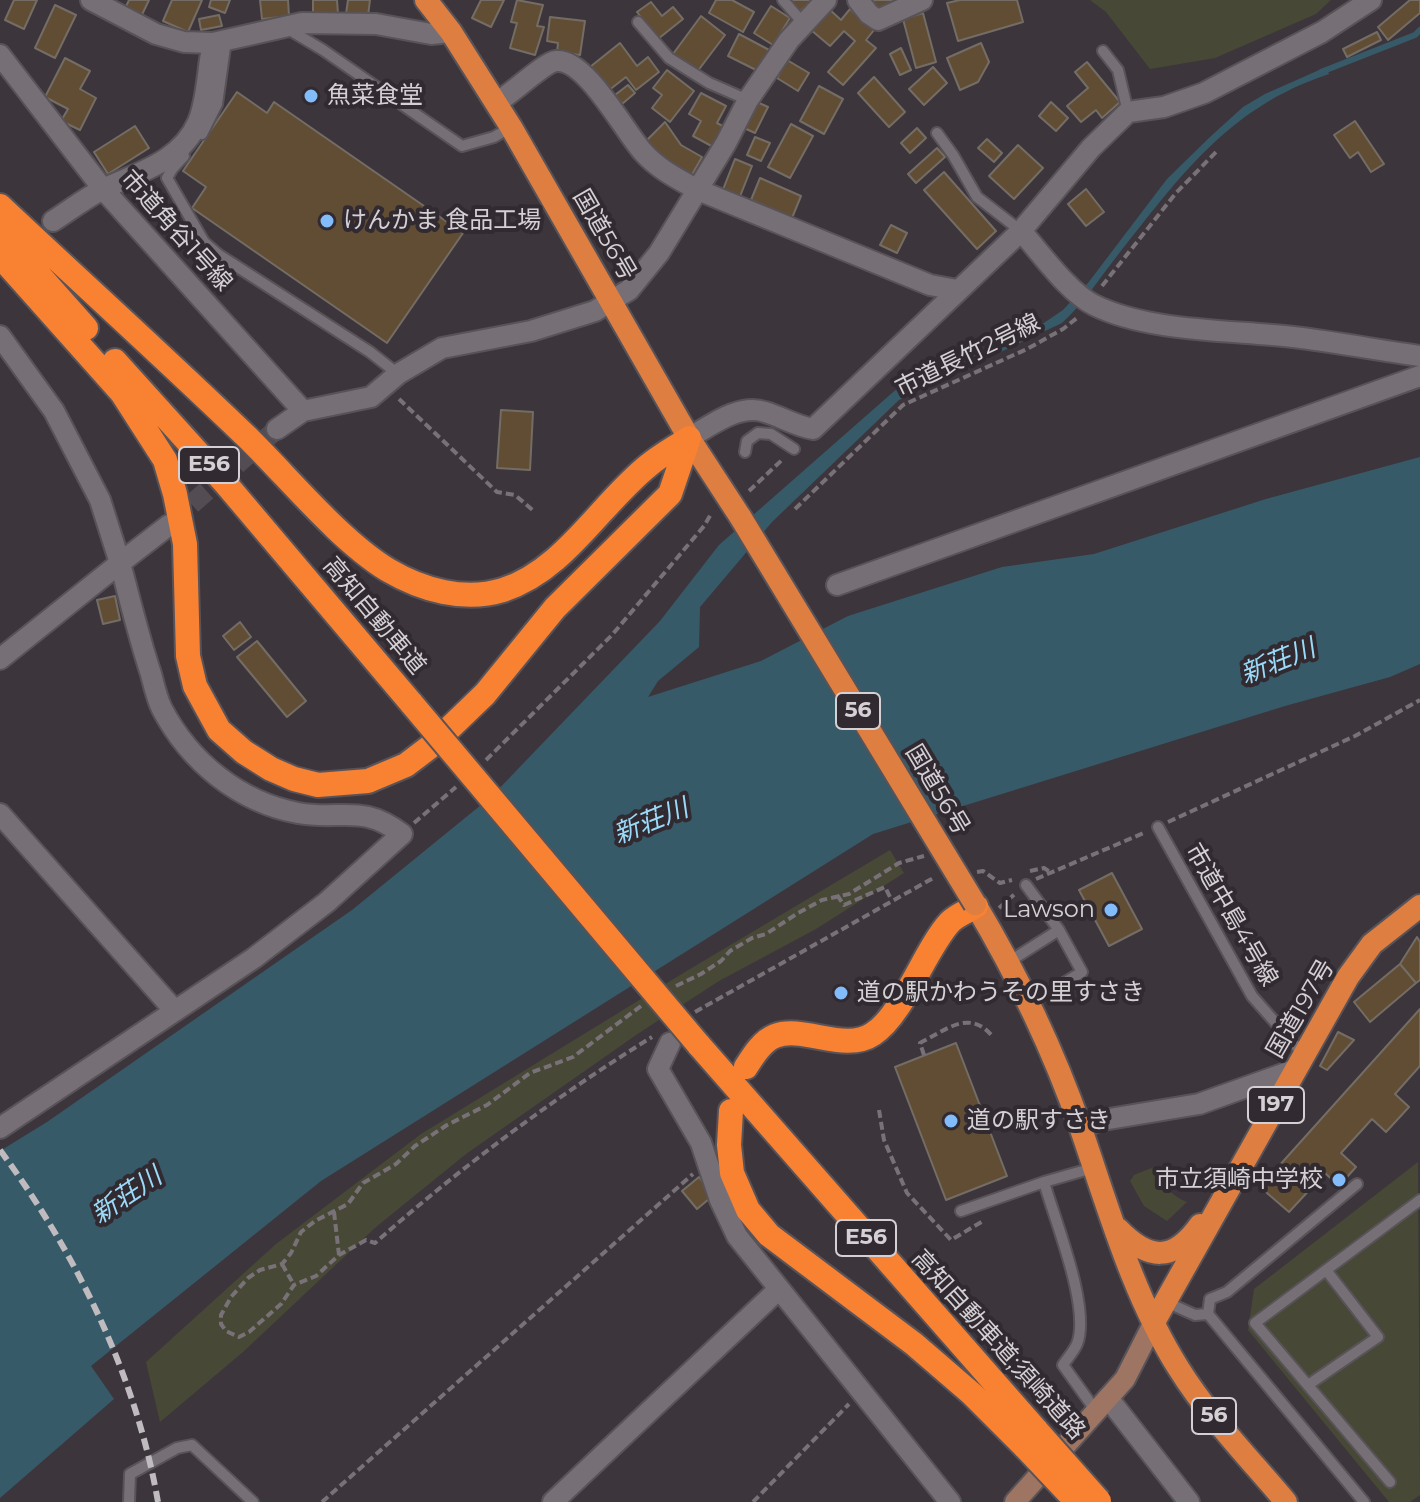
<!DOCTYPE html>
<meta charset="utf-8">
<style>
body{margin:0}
canvas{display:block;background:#3c353c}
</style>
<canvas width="1420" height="1502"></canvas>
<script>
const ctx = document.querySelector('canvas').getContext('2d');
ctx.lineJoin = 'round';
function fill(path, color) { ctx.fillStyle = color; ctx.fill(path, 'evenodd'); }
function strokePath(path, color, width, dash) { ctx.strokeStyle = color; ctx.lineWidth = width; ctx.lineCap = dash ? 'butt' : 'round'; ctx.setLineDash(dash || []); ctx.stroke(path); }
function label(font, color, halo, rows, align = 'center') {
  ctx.font = font + ' Montserrat,"Noto Sans JP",sans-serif'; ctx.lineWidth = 8; ctx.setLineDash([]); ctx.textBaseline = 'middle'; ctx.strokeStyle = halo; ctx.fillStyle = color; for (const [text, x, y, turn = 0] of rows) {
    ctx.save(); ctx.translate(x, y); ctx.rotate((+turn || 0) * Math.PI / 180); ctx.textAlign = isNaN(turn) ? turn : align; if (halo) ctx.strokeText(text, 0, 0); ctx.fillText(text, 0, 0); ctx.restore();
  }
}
fill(new Path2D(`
 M1090 0H1331L1316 14 1215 58 1150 69 1106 12Z
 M890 850 904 873 816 929 719 981 639 1033 466 1154 376 1227 243 1352 160 1422 146 1362 276 1244 421 1134 685 972Z
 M1418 1162 1420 1495 1410 1502H1389L1248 1330 1254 1289Z
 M1154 1167C1160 1183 1171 1196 1187 1202L1167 1221 1144 1206 1130 1181 1134 1175Z`), '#474835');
fill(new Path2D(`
 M1326 67 1329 74C1228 107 1179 178 1117 256 1099 279 1084 303 1062 323L899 400 772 522 700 607 699 647 658 681 648 697 761 661 848 616 1002 567 1094 554 1266 499 1420 457V664L1390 677 1285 706 873 834 321 1181 91 1366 114 1399 0 1498V1151L47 1122 352 910 492 796 660 621 719 545 908 379 1029 333 1063 310 1088 283 1167 179 1210 137 1243 107 1265 94Z`), '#375a69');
strokePath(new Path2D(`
 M1321 72 1415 35 1420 30`), '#375a69', 6);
const building = new Path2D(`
 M14 0H37L24 29 5 20Z
 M129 0H149L139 21 123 13Z
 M172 0H202L188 32 163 21Z
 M211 0H230L225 13 209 7Z
 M260 0H288L289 16 262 19Z
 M313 0H337L338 14 313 15Z
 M348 0H370L368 16 346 14Z
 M481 0H504L491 27 472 18Z
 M517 0 543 5 537 26 544 27 535 55 510 48 517 23 511 22Z
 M716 0H732L754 12 743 32 709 13Z
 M790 0H813L799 12Z
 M873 0H892L893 3 877 11Z
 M960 0H1017L1023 22 958 41 947 3Z
 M1410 0H1420V13L1388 40 1378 27Z
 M651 2 662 16 673 7 683 19 658 39 637 12Z
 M55 5 76 15 55 58 35 48Z
 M771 6 790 18 773 45 754 33Z
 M829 9 841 20 850 9 874 30 866 40 876 48 843 85 828 72 855 41 844 31 830 46 811 30Z
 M923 13 936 62 916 68 903 19Z
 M219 15 222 26 201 30 199 19Z
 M701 16 725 35 697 72 673 54Z
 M550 17 585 21 580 55 557 52 558 43 547 41Z
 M1377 32 1381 40 1347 57 1343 49Z
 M739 34 773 52 762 73 728 56Z
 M620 43 637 66 648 57 659 72 636 90 626 77 608 91 590 67Z
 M981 43 989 62 978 82 960 90 947 58Z
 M901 48 911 70 900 75 890 54Z
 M65 58 90 71 80 89 96 98 80 130 61 121 68 109 45 97Z
 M787 60 809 73 798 91 777 78Z
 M1087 62 1120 102 1102 118 1096 110 1081 122 1067 106 1088 88 1075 72Z
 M933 67 947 83 924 105 909 89Z
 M667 70 694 91 670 122 652 108 662 95 653 88Z
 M874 77 905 112 889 127 858 93Z
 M628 85 635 93 622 104 615 95Z
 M819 86 843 99 824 134 800 121Z
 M237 92 267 113 274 102 463 233 387 343 192 208 206 187 183 171Z
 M701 93 726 106 717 123 728 129 717 149 693 136 701 121 689 114Z
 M757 102 768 107 755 133 744 128Z
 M1051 102 1068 118 1056 131 1039 116Z
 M1355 121 1384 164 1371 172 1358 152 1350 158 1334 135Z
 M665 122 681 145 702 157 690 178 664 164 646 141Z
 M791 124 813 136 790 178 768 167Z
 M135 126 149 148 108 174 94 152Z
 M917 128 926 138 910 153 901 143Z
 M755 137 770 143 761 161 747 155Z
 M987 139 1002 153 994 162 978 148Z
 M1018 145 1043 168 1014 199 989 176Z
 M937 148 945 157 916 183 908 174Z
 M735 159 752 166 739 199 722 192Z
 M944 172 996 231 977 249 924 190Z
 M760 178 801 196 792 218 751 200Z
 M1086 189 1104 212 1086 226 1068 204Z
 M891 225 907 233 897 253 880 245Z
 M501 410 533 412 530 470 497 468Z
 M115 596 120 620 103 624 97 600Z
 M240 622 251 637 234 650 223 636Z
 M257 641 306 701 287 717 237 657Z
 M1112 873 1142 929 1109 946 1079 890Z
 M1417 937 1420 942V980L1416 983 1400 964Z
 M1400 964 1416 983 1370 1022 1354 1002Z
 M1420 1009V1066L1395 1094 1409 1107 1386 1132 1372 1119 1341 1153 1356 1167 1339 1186 1325 1173 1289 1212 1260 1187Z
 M1338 1032 1354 1040 1327 1070 1320 1066Z
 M956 1043 1007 1176 946 1200 895 1067Z
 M699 1177 709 1190V1199L697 1209 682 1191Z`);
fill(building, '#614d34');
strokePath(building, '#736d65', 2);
strokePath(new Path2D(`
 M169 524 277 429`), '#534c53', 20, [20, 10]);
const service = new Path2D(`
 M783 0 803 23
 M638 22 669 58 709 83 748 100
 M288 29 323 50 462 146 494 137 511 127
 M1103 51 1118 70 1128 112
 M937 133 953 155 977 197 1021 231
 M202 134 217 104 226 40
 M184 156 172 169 167 178 204 242 219 255 370 352 398 374
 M745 452 747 441 758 433 771 434 794 449
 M1158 827 1252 996 1304 1055
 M1026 885 1059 930
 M1010 961 1059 930 1082 972 1031 1003
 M1044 1182C1055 1221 1091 1308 1077 1344 1074 1351 1067 1359 1063 1365L1096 1411
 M961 1211 1044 1182 1093 1168
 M1166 1302 1195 1315 1208 1314 1364 1502
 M1208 1314 1210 1299 1227 1292 1357 1184
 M1308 1385 1378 1337 1326 1270
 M1390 1482 1255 1323 1420 1200
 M129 1502 130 1474 177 1448 192 1445 253 1502`);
const minor = new Path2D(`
 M91 0 156 34 184 42 213 43 302 23 376 24 431 34 451 32
 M858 0 869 14 878 20 922 0
 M0 55 103 189 303 411 277 429
 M496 103C510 95 545 62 556 61 586 58 624 131 643 152 658 169 678 179 698 190L930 285 957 290
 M53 221C70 210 87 197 105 188 140 172 181 161 198 122 208 98 207 69 213 43
 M1021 231C1041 253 1068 292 1094 305 1148 332 1232 330 1293 337 1335 342 1378 350 1420 356
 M0 336 54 411 100 500 120 563 169 525
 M303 411 371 397 398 374 442 348 531 331 595 311 629 290 659 253 726 143 748 100 789 40 826 0
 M689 438C710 426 739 403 765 412 782 417 796 426 813 429L1021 231 1091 148 1128 112 1164 107 1204 93 1322 32 1371 0
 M837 585 1420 376
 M0 659 120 563C130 600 139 638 151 674 154 686 157 699 162 709 190 762 239 802 298 813 342 821 361 803 402 834L327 902 254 958 0 1128
 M0 814 175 1011
 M670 1043 658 1069 701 1143 720 1200 737 1236 950 1502
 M1080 1127 1103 1120 1199 1104 1297 1069
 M1108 1398 1189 1502
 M553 1502 779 1289`);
const secondary = new Path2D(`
 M1015 1502 1125 1379 1154 1322`);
const trunk = new Path2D(`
 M426 0 451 32 511 127 689 438 741 518
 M975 904C1018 976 1053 1049 1081 1129 1109 1210 1133 1296 1179 1369 1209 1417 1250 1459 1286 1502
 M1118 1229C1148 1260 1173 1263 1200 1225
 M1154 1322 1348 977 1372 944 1420 906`);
const motorway = new Path2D(`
 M0 206C82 283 166 359 247 437 289 478 339 540 388 570 422 590 464 602 503 590 565 570 600 504 649 465 661 455 676 447 689 438
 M0 231 86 328
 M0 256 122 393 165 460 175 494 185 544 188 656 195 686 219 730 244 752 271 769 294 779 318 785 368 781 406 765 431 746 485 694 555 608 670 494 689 438
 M115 361 226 484 412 704
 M698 1044 1037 1431
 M746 1067C753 1056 762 1041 775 1036 803 1025 845 1053 873 1034 903 1015 925 949 950 922 957 915 968 911 976 906
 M731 1111 729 1145 732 1173 748 1210 769 1235 914 1344 972 1394 1026 1448`);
strokePath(service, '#585358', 14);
strokePath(minor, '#585358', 24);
strokePath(secondary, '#585358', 24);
strokePath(trunk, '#585358', 26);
strokePath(motorway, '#585358', 28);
strokePath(new Path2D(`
 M1102 286 1176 193 1217 151
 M399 399 497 492 515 495 535 512
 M749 491 783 459
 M795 509 903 405 1027 349 1063 329 1077 318
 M486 760 612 635 704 526 711 514
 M1168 822 1355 736 1420 700
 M414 823 456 787
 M1030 871 1044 868 1050 872
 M977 872 983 871 1000 883 1012 880
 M1036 879 1146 832
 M837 895 844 905 885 887 891 899
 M999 908 1016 893
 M676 986 701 974 721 961 730 951 752 938 766 934 798 913 822 900 849 894 899 863 924 856
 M641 1006 573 1057 530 1073 487 1105 447 1125 415 1146 396 1164 363 1183 348 1204 315 1221 301 1232 291 1253 282 1264 260 1270 248 1278 231 1297 221 1315V1324L226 1331 239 1337 249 1332 281 1304 294 1285 316 1276 339 1255 366 1240 375 1243C461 1167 555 1097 652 1037
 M695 1012 935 877
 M924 1055 920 1043C946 1030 970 1008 993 1037
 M879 1110 884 1140 907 1193 951 1240 983 1221
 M334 1212 339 1255
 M282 1264 294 1285
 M322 1502 693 1174
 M753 1502 849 1404`), '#787278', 4, [8, 4]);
strokePath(service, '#776f76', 10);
strokePath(minor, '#776f76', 20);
strokePath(secondary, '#9e7462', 20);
strokePath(trunk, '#de7e40', 22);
strokePath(motorway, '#f88132', 24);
strokePath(new Path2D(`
 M0 1150C76 1253 136 1375 158 1502`), '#bfbbbf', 6, [12, 6]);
const trunkBridge = new Path2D(`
 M741 518 975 904`);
const motorwayBridge = new Path2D(`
 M412 704 698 1044
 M1037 1431 1099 1501
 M1026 1448 1077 1502`);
strokePath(trunkBridge, '#585358', 26, []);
strokePath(motorwayBridge, '#585358', 28, []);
strokePath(trunkBridge, '#de7e40', 22);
strokePath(motorwayBridge, '#f88132', 24);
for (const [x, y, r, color] of [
 [311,96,8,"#83bcfb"],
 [327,221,8,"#83bcfb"],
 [1111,910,8,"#83bcfb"],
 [841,993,8,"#83bcfb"],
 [951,1121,8,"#83bcfb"],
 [1339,1180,8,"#83bcfb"]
]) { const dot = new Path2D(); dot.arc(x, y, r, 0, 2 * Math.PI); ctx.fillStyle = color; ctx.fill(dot); strokePath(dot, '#312b31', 3); }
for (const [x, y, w] of [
 [209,465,60],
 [858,711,44],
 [1276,1105,56],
 [866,1238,60],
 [1214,1416,44]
]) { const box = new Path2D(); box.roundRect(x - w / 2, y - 18, w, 36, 6); ctx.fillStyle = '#312b31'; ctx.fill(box); strokePath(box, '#d4d0d4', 2); }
label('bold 22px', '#d4d0d4', null, [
 ["E56",209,465],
 ["56",858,711],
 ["197",1276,1105],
 ["E56",866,1238],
 ["56",1214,1416]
]);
label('24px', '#d4d0d4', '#312b31', [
 ["魚菜食堂",327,96],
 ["けんかま 食品工場",343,221],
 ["Lawson",1095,910,"right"],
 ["道の駅かわうその里すさき",857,993],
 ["道の駅すさき",967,1121],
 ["市立須崎中学校",1323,1180,"right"]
], 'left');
label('24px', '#d4d0d4', '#312b31', [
 ["市道角谷1号線",176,231,48],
 ["国道56号",604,235,60],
 ["市道長竹2号線",968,356,-26],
 ["高知自動車道",374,616,50],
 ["国道56号",937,790,59],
 ["市道中島4号線",1231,915,60],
 ["国道197号",1301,1009,-60],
 ["高知自動車道;須崎道路",998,1345,48]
]);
label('italic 26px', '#9bdbf9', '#312b31', [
 ["新荘川",1278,662,-22],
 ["新荘川",651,822,-22],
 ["新荘川",127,1196,-34]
]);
</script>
